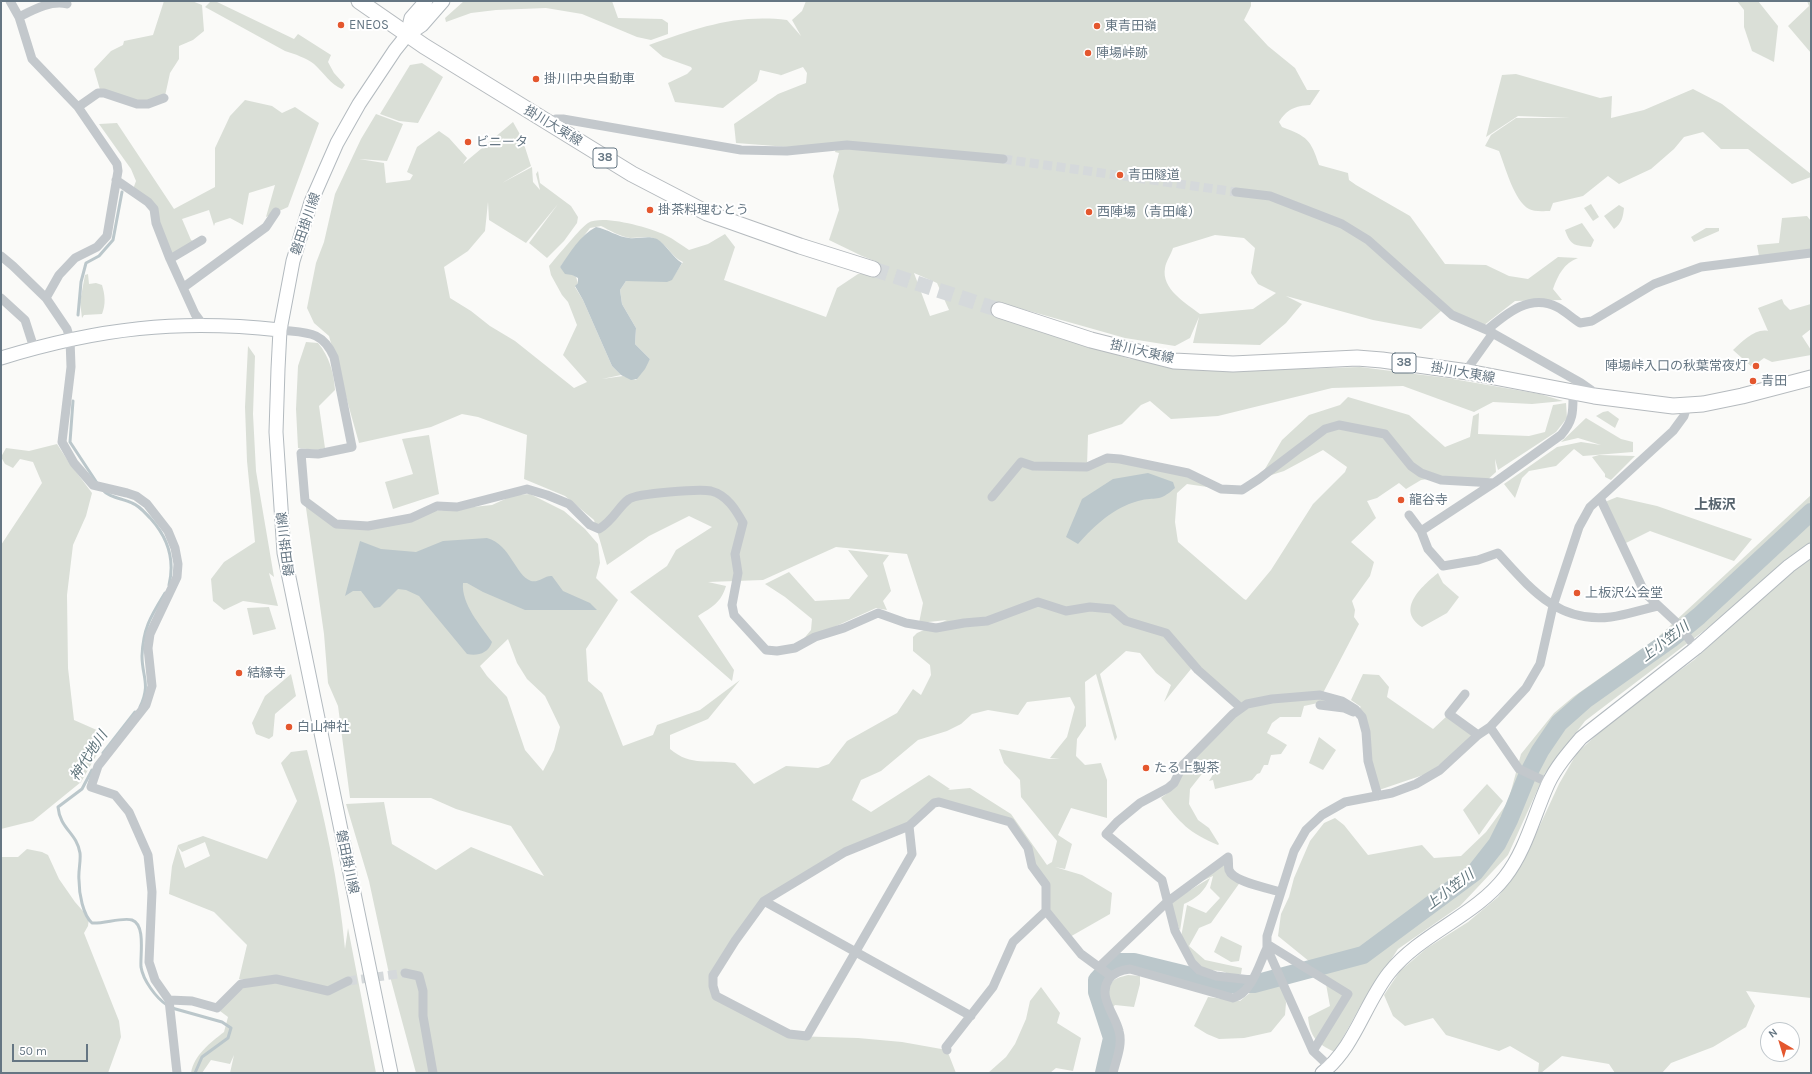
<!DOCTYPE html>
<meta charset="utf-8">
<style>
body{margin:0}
#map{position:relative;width:1812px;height:1074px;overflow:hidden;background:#fafaf8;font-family:Karla,sans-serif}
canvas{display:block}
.frame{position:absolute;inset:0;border:2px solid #657683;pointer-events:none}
.north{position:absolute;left:1760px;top:1022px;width:40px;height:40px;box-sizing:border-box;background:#fff;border:1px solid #c1c8cd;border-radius:50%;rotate:322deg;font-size:11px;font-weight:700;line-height:16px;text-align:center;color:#657683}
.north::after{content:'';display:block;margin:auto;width:14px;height:18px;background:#e4572e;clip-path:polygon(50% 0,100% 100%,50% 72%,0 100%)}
.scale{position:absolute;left:12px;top:1044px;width:76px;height:18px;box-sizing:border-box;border:2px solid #657683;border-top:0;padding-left:5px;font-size:12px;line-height:14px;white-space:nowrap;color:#657683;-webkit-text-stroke:3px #fff;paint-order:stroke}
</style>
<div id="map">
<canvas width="1812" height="1074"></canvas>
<div class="frame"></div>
<div class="north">N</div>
<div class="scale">50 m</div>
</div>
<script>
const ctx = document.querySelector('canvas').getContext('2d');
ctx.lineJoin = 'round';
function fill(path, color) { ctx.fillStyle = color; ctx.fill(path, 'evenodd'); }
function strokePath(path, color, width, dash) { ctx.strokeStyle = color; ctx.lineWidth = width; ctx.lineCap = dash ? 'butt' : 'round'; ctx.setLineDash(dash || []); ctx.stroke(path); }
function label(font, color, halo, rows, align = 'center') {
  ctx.font = font + ' Karla,"Noto Sans JP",sans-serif'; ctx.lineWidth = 4; ctx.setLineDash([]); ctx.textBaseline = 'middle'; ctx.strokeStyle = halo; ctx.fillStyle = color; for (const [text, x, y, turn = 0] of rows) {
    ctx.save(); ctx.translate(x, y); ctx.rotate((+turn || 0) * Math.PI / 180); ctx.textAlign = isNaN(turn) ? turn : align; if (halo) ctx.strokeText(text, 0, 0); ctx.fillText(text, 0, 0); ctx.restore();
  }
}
fill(new Path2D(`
 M164 1H192L202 5 204 31 193 40 179 46V59L170 73 165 96 138 103 101 93 94 69 111 51 123 45 124 41 153 35Z
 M211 1H215L294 39 298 34 331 55 328 62 334 73 345 85 342 89C331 85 323 72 314 64 306 58 295 54 285 51L205 7Z
 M464 1H612L618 18 662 19 668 23V34L651 40 637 37 582 14 546 8 496 10 471 13 446 22 445 18Z
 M806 1H1251V6L1244 20 1268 46 1295 68 1307 90H1320L1310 105C1295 106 1287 109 1279 122L1282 127C1307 136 1311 140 1319 165L1348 173 1349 180 1356 185 1410 216 1445 264 1486 265 1509 276 1528 279 1558 257 1578 258C1564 263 1558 275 1553 289L1562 300 1515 301 1483 326 1441 311 1421 329 1373 320 1286 296 1302 304 1286 323 1260 345 1193 343 1199 317 1190 338 1175 346 1125 338 1001 303 997 316 1130 359 1298 369 1360 367 1447 378 1540 394 1563 401 1532 404 1493 402 1474 412 1403 386 1332 388 1218 416 1171 419 1150 401 1141 405 1122 424 1088 435 1087 466 1099 461 1158 466 1221 489 1187 484 1177 493 1175 522 1178 542 1244 599 1246 600 1271 570 1313 504 1345 472 1347 467 1323 450 1284 471 1259 479 1282 440 1309 415 1340 405 1348 397 1409 415 1445 447 1470 437 1473 416 1479 413 1478 434 1529 436 1545 432 1553 405 1566 403 1567 418 1556 432 1498 470 1495 459 1496 472 1484 483 1448 476 1421 480 1406 489 1399 483 1377 498 1367 501 1376 518 1351 542 1374 562 1370 576 1352 601 1355 610 1354 617 1359 624 1323 693 1332 700 1304 706 1301 717H1280L1272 723 1267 733 1287 745 1281 754 1271 755 1268 765H1264L1260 773 1257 774 1252 780 1215 789 1213 780 1209 781 1219 765H1212L1205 770 1190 789 1189 804 1198 820 1209 828 1219 844 1218 845C1189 833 1180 823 1161 798 1173 789 1183 782 1183 765L1241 708 1185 655 1191 669 1164 702 1171 685 1156 673 1140 653 1126 651 1100 674 1117 737 1115 741 1096 674 1085 682 1086 726 1077 739 1076 756 1085 765 1101 763 1107 780V818L1071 808 1058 835 1072 844 1065 869 1055 867 1082 875 1112 893 1110 914 1068 938 1046 911 1047 885 1010 822 939 802 909 826 845 852 764 901 717 970 711 995 791 1036 858 1038 902 1042 947 1050 956 1073H416L388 969 369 881 346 804 384 802 392 844 436 870 471 847 544 876 511 826 456 809 431 798H350L338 706 328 683 324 634 305 501 337 527 435 511 492 505 514 495 530 494 564 511 585 529 598 544 600 563 596 578 618 600 586 649 588 681 602 693 623 746 653 735 657 725 700 710 740 680 708 719 670 735V749C691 767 710 759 735 763L754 784 786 766 818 768 829 764 847 741 897 713 913 689 921 695 931 675 930 665 913 651V637L917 633 947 620 919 623 923 603 907 554 836 547 763 580 708 582 726 586C721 603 712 607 698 616L734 670 732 681 630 592 667 566 676 550 712 527 689 516 649 536 607 565 594 520 565 496 524 479 527 435 478 417 462 414 431 427 359 443 329 336 314 323 307 308 316 263 324 242 335 194 361 139 376 114 403 124 387 161 359 159 384 163 386 183 410 180 413 175 407 172 417 147 439 131 449 138 467 158 463 164 513 122 522 138 531 166 502 183 532 167 533 182 540 190 536 174 538 171 540 183 571 206 578 217 577 223 564 241 547 258 529 243 558 204 526 243 489 220 488 202 485 231 468 251 444 267 450 298 471 311 490 326 515 341 574 388 587 382 563 355 577 325 568 302 562 295 551 275 549 266C556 258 582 226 588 223 603 214 650 228 665 235 674 239 681 245 689 250L708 244 725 234 735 247 724 280 826 317 837 288 858 274H871L875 261 862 256 829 240 839 210 833 176 839 153 835 152 838 143 788 147 736 143 734 124 778 94 806 83 807 73 803 67 779 76 781 75 760 70 757 81 723 108 675 102 668 83 687 74 692 69 691 67 663 57 649 45C698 28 735 14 787 20L801 36 792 20 802 11ZM601 226C609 230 621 237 630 238 640 238 649 235 657 240 668 245 672 258 683 262L671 280 626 281 620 290 622 304 636 328 635 344 650 359 636 380 623 376 602 379 621 375 612 366 583 300 575 287 578 283 576 277 560 267 590 228ZM1215 235 1244 238 1255 248 1251 273 1258 284 1276 293 1253 309 1200 314C1186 303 1161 289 1165 268 1166 261 1171 255 1173 248ZM914 273 937 283 949 310 930 316ZM508 639 517 663 527 679 545 696 560 727 554 750 543 771 525 750 507 697 487 676 480 666ZM1070 697 1075 707 1067 737 1050 758H1060L1049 759 999 749 1004 763 1020 780 1021 797 1057 841 1052 862 1047 865 1011 814 970 788 948 790 950 789 929 775 871 812 852 800 861 780 881 771 918 740 947 731 961 724 972 714 988 710 1018 715 1027 702Z
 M1737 1H1758L1778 26 1774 62 1752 51 1744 27V10Z
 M1807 1H1811V53L1788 26 1809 6Z
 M422 63 443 77 418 123 399 121 380 114 410 65Z
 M1516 74 1600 98 1612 96 1611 118 1644 110 1693 89 1722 104 1811 174V177L1792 184 1748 149H1721L1703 132 1684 137 1674 149 1651 169 1619 184 1608 176 1583 196 1553 203 1550 211C1544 211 1534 212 1529 209 1514 201 1505 166 1499 151L1485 146 1491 135 1516 118H1570L1518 116 1486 137 1502 75Z
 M245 100 272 106 282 113 295 107 319 123 288 207 266 217 275 185 249 193 243 225 230 218 215 223 214 226 209 210 182 219 191 240 198 243 170 259 150 204 132 192 136 181 131 169 99 124 117 123 174 209 215 187V148L230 116Z
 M1591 204 1599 217 1593 221 1584 208Z
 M1619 205 1624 208C1623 217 1622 223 1614 229L1604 216Z
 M1807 216 1811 221V250L1759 256 1757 245 1779 243 1782 218Z
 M1582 223 1594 240 1591 247C1575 245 1571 247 1565 230Z
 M1706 228H1719V231L1694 242 1691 237Z
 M88 274 89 284 96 283 102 285C105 295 106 304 102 314L84 315 82 318 80 302 85 275Z
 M1782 299 1784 304 1790 310 1811 304V329L1802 336 1811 350V355L1772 362 1764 358 1752 367 1733 350C1742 342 1755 328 1768 331L1758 308Z
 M306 342 318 343C329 356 334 373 335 390L319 406 325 448 317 450 298 448 296 409 298 366Z
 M248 346 255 356 253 414 256 471 274 577 269 573 278 606 243 601 224 610 213 601 211 579 224 562 255 542 247 461 245 407Z
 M1608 411 1619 419 1615 428 1596 416 1603 412Z
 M1586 418 1621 439 1633 442V452L1583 456 1574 449 1556 466 1529 471 1522 478 1515 498 1504 484 1557 447 1581 442 1601 445 1578 438 1561 442Z
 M429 435 439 494 393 509 385 482 413 474 402 439Z
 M57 444 68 461 92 493 86 516 73 545 67 595 68 668 74 720 108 735 81 782 33 821 1 829V545L42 483 33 462 20 459 13 468 5 464 1 457 6 448 29 451Z
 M1599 455 1635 456 1611 480 1605 477V474L1592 457Z
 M1811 495V998L1746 991 1755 1006 1746 1027 1713 1047 1671 1063 1662 1073H1615L1609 1064 1562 1056 1541 1073H1538L1539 1063 1510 1046 1499 1051 1446 1035 1433 1018 1405 1026 1393 1016 1384 995 1400 971 1427 948 1468 922 1498 897 1522 864 1559 784 1577 753 1615 718 1694 660 1718 638 1776 576 1585 721 1545 773 1508 855 1460 906 1398 949 1361 1005 1335 1052C1317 1044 1310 1037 1308 1017L1330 1006 1324 973 1345 956 1310 962 1278 936 1281 914 1289 897 1294 878 1310 841 1324 823 1335 818 1344 825 1368 855 1422 845 1434 858 1461 856 1486 832 1508 802 1521 754 1554 713 1573 697 1657 638Z
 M1617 497 1657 506 1752 539 1734 561 1650 531 1626 543 1600 504Z
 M848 550 889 555 883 563 891 591 883 601 887 610 876 608 801 642 811 630 812 619 785 597 765 584 789 572 815 601 849 599 868 576Z
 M1438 573 1443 583 1459 597 1447 613 1422 627C1395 610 1422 586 1438 573Z
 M269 607 276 629 253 635 247 608Z
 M291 674 296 696 275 714 273 736 269 739 256 734 252 723 265 696Z
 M1363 674 1379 675 1389 687 1387 697 1433 729 1448 715 1475 735 1460 749 1429 773 1379 790 1358 709 1361 707 1351 700Z
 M1319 737 1336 750 1323 770 1309 763Z
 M307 750C324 815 339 882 345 949L348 928 376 1073H230L234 1055 230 1064 211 1060 202 1073H191C194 1055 210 1043 224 1032L228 1017 220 1011 241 986 276 979H239L247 945 214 912 169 894 172 866 178 845 203 836 267 859 297 801 281 763 291 752ZM205 842 210 856 185 868 178 847 182 852Z
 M1487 784 1503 801 1479 835 1463 810Z
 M27 849 42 852 48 855 59 879 75 902 89 918 88 926 84 933 119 1021 121 1037 108 1073H1V857H18Z
 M1225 859 1241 881 1211 923 1199 928 1189 946 1205 960 1242 968 1241 974 1230 975C1223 970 1218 971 1209 970 1194 967 1188 948 1181 937L1187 905 1206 913 1220 898 1210 888 1213 876 1191 886Z
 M1210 878C1205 891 1197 898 1184 904L1180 931 1169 903Z
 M1221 936 1242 946 1239 961 1231 962 1214 952Z
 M1128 975 1140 976V984L1134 1007 1115 1005 1113 1007 1107 996C1111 980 1112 979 1128 975Z
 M1278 985 1284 987 1286 1003 1285 1015 1271 1032 1244 1038 1219 1039 1207 1034 1194 1026 1208 997 1240 1001 1257 987Z
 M1041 987 1060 1013 1057 1023 1081 1038 1073 1071 1056 1068 1050 1073H988L1006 1057 1015 1044 1026 1019 1030 1001Z`), '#dadfd7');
fill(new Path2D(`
 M596 227C607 229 618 237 629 238 639 239 648 235 657 239 667 245 672 257 682 263L672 280 667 282 626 281 620 290 622 304 636 328 635 344 650 359 645 369 637 379 631 380 621 375 612 366 583 300 575 286 578 283V278L572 275 565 274 560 267C570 253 580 235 596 227Z
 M1148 473 1173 482 1175 488C1158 503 1157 496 1138 501 1113 508 1095 525 1078 544L1066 537 1082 499 1113 479Z
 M487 538C511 545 515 575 531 581 539 583 545 575 552 576L563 591 590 603 597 610H525L483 592 467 583H463C461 604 481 626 492 642 488 654 477 656 467 654L419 596 406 590 398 589 380 607 374 608 361 591H353L345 596 360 541 381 549 416 552 443 541Z`), '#bbc7cb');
strokePath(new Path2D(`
 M78 315 81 282 86 263 99 256 113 240 122 192
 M73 401 70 442 97 483
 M102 489C109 498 122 498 132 503 140 506 145 513 151 519 168 538 175 560 169 585
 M140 707C151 684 142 677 142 656 143 628 151 616 165 593
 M103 753 135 712
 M92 770 82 789 58 807C60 829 77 833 80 853 81 862 78 871 79 880 79 894 83 915 92 923 103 924 123 917 132 920 146 925 140 955 141 967 143 980 156 998 167 1005
 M172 1008 222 1022 231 1028 228 1038 202 1057 195 1073`), '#bbc7cb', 3);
strokePath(new Path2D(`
 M1104 1073 1112 1038 1097 992V980L1108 968 1119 962H1134L1224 984H1254L1363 955 1475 872 1497 844 1509 820 1527 776 1540 751 1559 723 1585 700 1671 639 1699 616 1811 512`), '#bbc7cb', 18);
strokePath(new Path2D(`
 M1003 159 1236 192
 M348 981 405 973`), '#d5d9db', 9, [9, 4.5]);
strokePath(new Path2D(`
 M873 269 999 310`), '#d5d9db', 15, [15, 8]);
const secondary = new Path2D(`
 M407 35 411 18 426 1
 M1 358C99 328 178 319 280 330
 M391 1073 284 553 276 432 278 369 280 330 293 261 311 202 337 143 359 104 395 50 407 35 422 25 443 1
 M1322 1073C1355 1047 1364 1005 1389 973 1421 933 1474 917 1505 877 1526 850 1534 815 1548 784 1556 767 1569 752 1581 738L1696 648 1789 566 1811 550`);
const primary = new Path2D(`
 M359 1 424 46 632 174 707 213 800 246 873 269
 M999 310 1091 340 1174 361 1233 364 1357 358 1382 360 1468 372 1594 396 1673 406 1703 404 1742 396 1811 378`);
strokePath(secondary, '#b3babf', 15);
strokePath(primary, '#b5babe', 17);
strokePath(new Path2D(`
 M10 1 19 17 32 59 78 107 117 164 118 171 107 236 97 247 75 258 59 275 46 298
 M19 17C33 10 51 0 67 4
 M78 107 98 93H104L137 104H148L164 98
 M551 124 556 119H563L741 150 787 151 847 145 1003 159
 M116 180 148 202 154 209 156 223 170 259 195 314 203 325
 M1236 192 1270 196 1342 224 1368 240 1452 315 1487 330 1581 383 1591 390 1594 396
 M1 256 13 266 46 298 67 329 70 339 71 367 62 442 74 463 93 485 127 493 136 496 147 504 168 531 175 548 178 564 177 577 150 634 148 648 152 686 146 705 98 766 91 787 115 795 129 812 148 855 152 892 149 962 155 980 169 1000 177 1073
 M170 259 202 240
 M184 287 266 227 276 212
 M1 298 25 320 34 348
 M280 330C306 333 322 330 334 357L352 447 318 454 301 453 305 501 336 524 368 526 411 518 437 506 457 507 527 489 547 495 569 504 590 525 599 529C614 520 618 507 629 499 639 493 699 489 711 491 727 495 736 510 743 523L735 554 738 573 732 605 734 615 766 650 777 651 795 648 815 637 844 628 878 613 906 623 936 628 964 623 987 621 1038 602 1066 611 1090 607 1112 609 1126 621 1166 633 1198 670 1241 708
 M1487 330C1506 314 1530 293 1557 307 1565 311 1572 318 1580 323L1592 321 1654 284 1701 267 1811 253
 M1468 372V368L1493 333
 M992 497 1021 462 1033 466 1087 467 1107 458 1120 459 1188 473 1221 489 1242 490 1259 479 1325 429 1339 425 1385 434 1411 466 1421 473 1441 480 1494 483
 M1600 498 1642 587 1648 596 1676 622 1696 648
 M1409 515 1421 531 1428 549 1443 566 1478 560 1498 553C1530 588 1558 624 1611 617 1627 615 1643 609 1658 606
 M1421 531 1494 483 1561 435C1574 420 1573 411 1573 393
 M1465 694 1449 714 1478 735
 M1320 705 1344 708 1353 712
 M1490 727 1519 769 1549 783
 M909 826 912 854 807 1036 789 1034 716 996 713 986V976L735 941 764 901 845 852 909 826 934 803 939 802 1010 822 1028 848 1032 866 1046 885V911
 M764 901 971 1016
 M1267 944 1348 994 1313 1051
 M1099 967 1167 902 1228 857C1229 862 1228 866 1229 870 1233 882 1268 888 1281 892
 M405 973 419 976 423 991V1016L433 1073
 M1251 980 1216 976 1199 970 1192 963 1175 931 1162 880 1106 834 1117 822 1140 803 1168 788 1174 783 1183 765 1233 714 1247 704 1272 699 1320 695 1342 701 1355 709 1362 717 1366 732 1368 761 1378 796
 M169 1000 192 1001 217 1008 241 984 276 979 328 991 348 981
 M947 1050 946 1047 993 987 1013 942 1046 911 1081 954 1111 976
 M1330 1067 1313 1051 1267 948V936L1294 851 1306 830 1322 815 1345 802 1392 793 1416 784 1440 770 1478 735 1490 727 1526 688 1540 664 1553 606 1579 527 1590 507 1673 431 1684 416 1687 406
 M1113 1073C1116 1060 1123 1045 1119 1031 1115 1014 1097 996 1109 979 1114 972 1121 970 1130 969L1233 998C1252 993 1259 964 1267 948`), '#c3c8cc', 9);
strokePath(secondary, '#fff', 13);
strokePath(primary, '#fff', 15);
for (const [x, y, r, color] of [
 [341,25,4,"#e4572e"],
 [1097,26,4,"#e4572e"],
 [1088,53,4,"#e4572e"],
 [536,79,4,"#e4572e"],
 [468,142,4,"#e4572e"],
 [1120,175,4,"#e4572e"],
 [650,210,4,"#e4572e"],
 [1089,212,4,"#e4572e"],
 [1756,366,4,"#e4572e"],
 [1753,381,4,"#e4572e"],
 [1401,500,4,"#e4572e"],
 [1577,593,4,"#e4572e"],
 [239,673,4,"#e4572e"],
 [289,727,4,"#e4572e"],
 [1146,768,4,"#e4572e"]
]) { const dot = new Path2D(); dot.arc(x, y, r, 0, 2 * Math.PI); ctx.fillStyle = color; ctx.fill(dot); strokePath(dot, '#fff', 1.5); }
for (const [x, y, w] of [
 [605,158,24],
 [1404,363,24]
]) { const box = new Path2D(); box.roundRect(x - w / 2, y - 10, w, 20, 3); ctx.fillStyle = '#fff'; ctx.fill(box); strokePath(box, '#657683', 1); }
label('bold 12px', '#657683', null, [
 ["38",605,158],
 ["38",1404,363]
]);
label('13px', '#657683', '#fff', [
 ["ENEOS",349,25],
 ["東青田嶺",1105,26],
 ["陣場峠跡",1096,53],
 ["掛川中央自動車",544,79],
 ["ビニータ",476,142],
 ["青田隧道",1128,175],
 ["掛茶料理むとう",658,210],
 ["西陣場（青田峰）",1097,212],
 ["陣場峠入口の秋葉常夜灯",1748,366,"right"],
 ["青田",1761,381],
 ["龍谷寺",1409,500],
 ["上板沢公会堂",1585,593],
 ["結縁寺",247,673],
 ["白山神社",297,727],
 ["たる上製茶",1154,768]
], 'left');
label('13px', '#657683', '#fff', [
 ["掛川大東線",553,126,31],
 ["磐田掛川線",306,224,-71],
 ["掛川大東線",1142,352,13],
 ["掛川大東線",1463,373,10],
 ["磐田掛川線",286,544,-97],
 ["磐田掛川線",347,862,78]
]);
label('bold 14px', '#57646e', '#fff', [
 ["上板沢",1715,505]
]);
label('italic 14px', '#60757c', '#fff', [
 ["上小笠川",1665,642,-37],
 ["神代地川",89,756,-57],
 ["上小笠川",1450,890,-37]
]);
</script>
